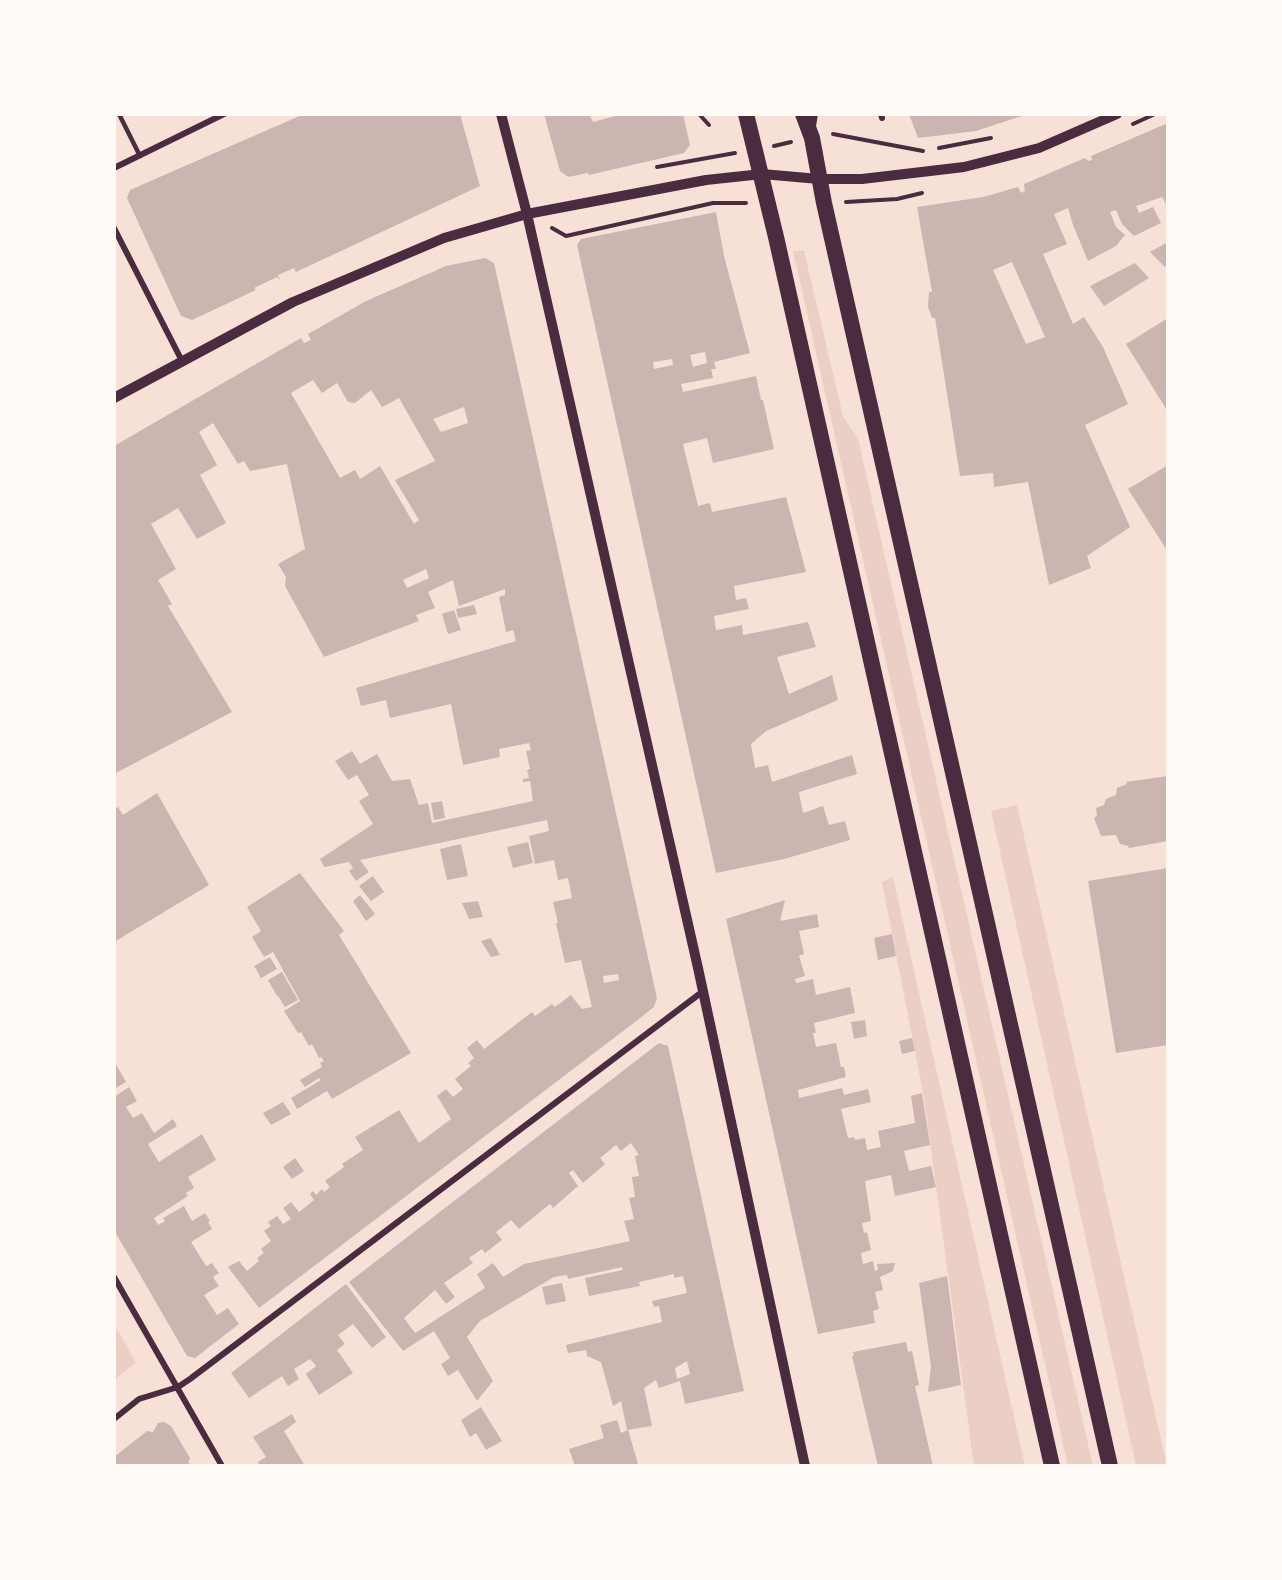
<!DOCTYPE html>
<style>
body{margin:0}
#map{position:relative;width:1282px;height:1580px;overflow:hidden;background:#f7e1d7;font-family:Cabin,sans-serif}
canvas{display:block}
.frame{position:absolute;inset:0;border:116px solid #fffaf5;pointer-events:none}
</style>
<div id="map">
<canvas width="1282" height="1580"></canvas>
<div class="frame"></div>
</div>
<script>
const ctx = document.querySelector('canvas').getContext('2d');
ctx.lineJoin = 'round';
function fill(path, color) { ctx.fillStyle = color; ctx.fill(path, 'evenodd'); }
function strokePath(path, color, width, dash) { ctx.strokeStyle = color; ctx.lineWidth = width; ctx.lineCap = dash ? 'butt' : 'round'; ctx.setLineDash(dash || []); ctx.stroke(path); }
fill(new Path2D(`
 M793 251H804L843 416 858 439 1093 1466H1068Z
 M1017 805 1167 1466H1136L991 811Z
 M893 877 1025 1466H974L924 1098 882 882Z
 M118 1330 136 1363 114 1380V1333Z`), '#ebcfc5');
fill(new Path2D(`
 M304 114H460L480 186 296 272 294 268 278 275 280 280 277 277 254 288 256 290 192 320 181 316 127 198 130 190Z
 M544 114H589L593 122 615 116V114H683L690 145 684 153 589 175 588 173 568 177 560 171Z
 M909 114H1028L976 131 918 138Z
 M1168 123V203L1166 204 1162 197 1136 206 1139 213 1153 207 1161 223 1134 236 1122 224 1116 210 1110 212 1116 227 1125 235 1116 246 1088 261 1073 225 1068 208 1054 214 1067 244 1043 254 1073 324 1084 317 1103 347 1128 404 1085 425 1130 527 1087 556 1091 568 1049 585 1028 482 994 487 993 473 960 476 935 318H932L928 307 929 292H932L917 207 983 197 1018 187 1021 193 1025 191 1024 184 1085 158 1088 161 1092 160 1091 156ZM1012 262 1045 337 1026 344 993 270Z
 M716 212 724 256 750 353 714 362 716 369H711L713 378 681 384 683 392 756 376 761 400H763L774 449 713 463 707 438 683 444 698 506 710 503 712 512 786 497 806 572 734 586 736 600 746 598 749 609 714 616 716 630 742 625 743 635 808 622 816 647 777 657 789 694 832 675 838 700 766 731 751 744 755 768 768 765 772 782 852 755 857 774 799 792 803 813 823 806 829 825 845 821 850 840 784 859 716 873 577 245 581 239ZM705 352 707 363 693 367 690 355ZM672 359 673 365 654 369 653 362Z
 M1168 242V265L1165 267 1150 252Z
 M485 258 494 263 657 998 654 1007 635 1022 259 1308 228 1267 239 1261 247 1271 259 1261 257 1258 264 1253 261 1249 271 1241 264 1231 271 1226 268 1222 277 1216 283 1224 291 1219 283 1208 291 1202 299 1212 314 1200 310 1194 313 1191 316 1195 322 1189 324 1192 330 1187 325 1181 344 1167 342 1164 363 1150 355 1137 399 1110 419 1143 451 1119 437 1096 446 1089 453 1097 463 1089 455 1079 471 1066 468 1063 474 1058 467 1048 477 1040 484 1049 532 1012 535 1016 552 1004 555 1007 571 995 582 1009 592 1007 581 960 565 963 556 923H558L553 902 572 898 568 878 558 880 554 860 535 864 529 836 549 831 547 820 360 860 369 872 356 881 349 871 353 868 349 862 324 867 320 859 373 824 359 801 369 795 357 775 348 780 335 761 352 751 360 764 377 754 392 781 410 779 419 805 428 803 432 823 533 801 530 781 523 782V779L529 778 527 770 530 769 526 751 531 750 529 743 499 749 500 757 463 765 451 704 390 718 386 700 361 706 356 688 516 641 513 630 506 632 499 597 505 595V589L459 606 453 580 428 592 435 608 416 615 419 621 324 657 285 586 286 577 278 564 305 549 287 464 250 471 244 461 238 464 213 423 199 432 217 465 200 475 226 523 197 539 178 508 151 524 176 569 158 580 172 604 168 606 232 712 114 774V446L301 338 304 343 311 340 308 334 366 301 446 266ZM313 380 322 393 337 383 348 402 355 403 371 390 382 407 399 398 435 461 395 480 419 520 414 524 380 466 360 479 355 470 340 478 291 393ZM464 407 468 423 441 432 433 419ZM426 569 429 578 407 588 403 580ZM618 974 619 980 604 983 603 976Z
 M1135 263 1149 278 1104 306 1090 286Z
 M1168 318V412L1126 344Z
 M1168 465V552L1128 489Z
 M474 605 477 614 458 618 456 609Z
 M454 610 461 630 448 634 442 614Z
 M1168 776V841L1129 848 1128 846 1120 844 1116 835 1101 836 1094 818 1097 816 1096 808 1104 805 1106 799 1116 795 1117 788 1127 784 1126 782Z
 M157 793 209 885 114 942V809L118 807 123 815Z
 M442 801 445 818 434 820 431 803Z
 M528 842 533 863 513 868 507 847Z
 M461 844 468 876 447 880 440 849Z
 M1168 868V1045L1116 1053 1088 881Z
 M300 873 344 931 339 935 411 1053 332 1099 327 1091 297 1109 291 1098 321 1080 319 1078 305 1087 300 1080 322 1067 320 1063 324 1061 321 1057 319 1058 312 1044 309 1046 301 1032 298 1033 284 1011 300 1001 273 952 264 957 252 937 261 931 247 907Z
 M373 876 384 892 371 901 359 886Z
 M360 895 375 914 366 921 353 901Z
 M785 900 780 921 817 914 819 927 799 931 804 954 799 956 805 976 795 979 796 983 813 979 816 995 850 987 855 1013 814 1023 816 1033H813L816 1047 836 1043 841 1067H844L846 1077 798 1090 799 1098 842 1088 844 1095 868 1089 871 1102 841 1109 848 1138 854 1137 855 1140 865 1138 867 1150 881 1147 878 1131 915 1123 911 1096 922 1093 930 1145 904 1151 909 1171 931 1166 936 1187 895 1196 891 1175 865 1181 871 1221 862 1223 864 1233 867 1232 871 1250 861 1253 863 1264 873 1261 875 1271 878 1270 877 1264 895 1263 893 1271 880 1277 883 1290 875 1292 879 1309 873 1311 875 1323 818 1334 726 919Z
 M478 901 483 917 469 919 462 903Z
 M892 934 896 956 878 960 874 938Z
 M491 938 500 955 491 957 481 941Z
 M270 957 277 969 261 978 254 966Z
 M282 972 298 1000 285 1007 278 996H277L268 980Z
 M865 1020 867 1036 854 1039 851 1022Z
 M912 1038 915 1051 902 1054 899 1041Z
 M659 1043 668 1046 744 1391 685 1404 680 1381 659 1388 656 1380 644 1388 652 1426 627 1430 621 1401 613 1406 601 1362 587 1356 586 1350 568 1353 566 1345 662 1322 659 1306 654 1307 652 1301 687 1293 683 1276 674 1278V1274L639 1282 640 1286 589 1296 585 1278 623 1270 622 1267 568 1279 567 1275 554 1277 480 1321 467 1337 493 1381 477 1401 458 1370 448 1376 441 1364 450 1358 434 1331 403 1351 349 1282ZM631 1143 639 1155 635 1156 639 1176 632 1177 635 1197 629 1198 634 1219 624 1221 630 1241 524 1264 503 1277 493 1263 477 1274 485 1288 415 1333 404 1318 435 1290 446 1304 455 1297 444 1283 473 1263 469 1258 482 1249 485 1253 502 1240 496 1232 511 1220 519 1229 550 1204 553 1208 578 1186 569 1173 573 1170 583 1183 605 1164 600 1158 616 1145 621 1151ZM687 1361 690 1374 677 1379 675 1368Z
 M114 1061 126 1082 114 1089Z
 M129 1087 137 1101 126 1107 133 1118 142 1113 154 1133 173 1119 177 1126 148 1144 159 1162 202 1134 216 1160 188 1177 194 1188 186 1193 188 1196 154 1218 158 1225 165 1221 163 1218 184 1206 192 1221 205 1213 210 1221 208 1222 212 1229 191 1242 206 1266 212 1263 219 1273 213 1277 219 1286 204 1295 217 1315 228 1308 239 1324 195 1358 187 1356 114 1230V1097Z
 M283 1102 291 1114 271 1125 263 1113Z
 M295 1158 304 1171 292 1179 283 1167Z
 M947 1276 961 1385 928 1392 931 1366 919 1283Z
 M562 1283 566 1301 546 1305 542 1287Z
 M346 1284 386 1337 372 1348 353 1324 338 1335 345 1344 337 1350 353 1373 319 1395 306 1374 316 1366 310 1359 294 1369 299 1379 288 1386 282 1376 249 1398 231 1373Z
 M906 1342 908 1352 912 1351 919 1385 915 1386 933 1466H878L852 1356H854L853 1352Z
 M481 1407 502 1441 486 1450 476 1433 470 1437 461 1420Z
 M292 1414 296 1422 284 1431 305 1466H260L258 1462 266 1457 253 1437Z
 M617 1420 621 1433 628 1430 638 1464 631 1466H575L569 1449 604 1438 600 1425Z
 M164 1422 171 1426 190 1458 188 1463 196 1466H114V1457L147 1431 153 1432 158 1423Z`), '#ccb4b1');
strokePath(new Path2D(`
 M699 114 709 125
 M1133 124 1155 114
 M833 134 923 151
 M774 146 791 142
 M939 148 991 138
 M657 167 735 153
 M846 202 897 199 922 193
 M552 228 566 236 713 203H746`), '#4a2c40', 4);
strokePath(new Path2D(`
 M119 114 140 156`), '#4a2c40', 4.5);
strokePath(new Path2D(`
 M881 114 882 118
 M813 126 815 114
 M114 168 224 114
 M114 228 182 361
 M114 1277 222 1466
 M114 1419 139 1399 178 1387 190 1379 702 992`), '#4a2c40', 6);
strokePath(new Path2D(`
 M501 114 527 214 698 968 805 1466
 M114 398 293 302 444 238 527 214 706 180 762 174 819 179H862L964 167 1039 148 1117 114`), '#4a2c40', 10);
strokePath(new Path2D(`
 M746 114 776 237 1052 1466
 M803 114 812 138 824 203 1110 1466`), '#4a2c40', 16);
</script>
